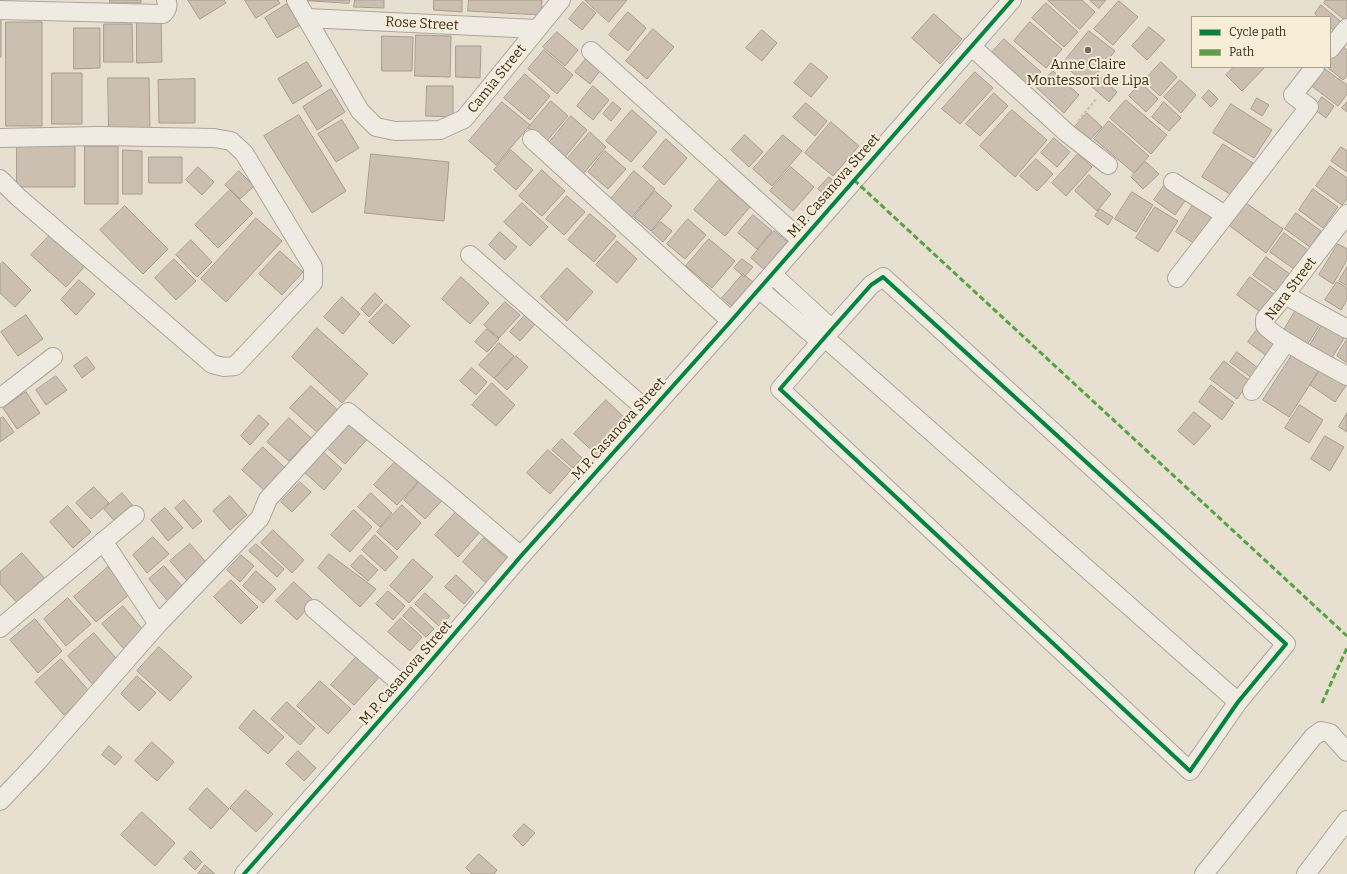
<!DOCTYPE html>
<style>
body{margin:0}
#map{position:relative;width:1347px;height:874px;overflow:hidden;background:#e7e0d1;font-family:Bitter,serif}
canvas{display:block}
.legend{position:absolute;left:1191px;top:16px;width:140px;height:52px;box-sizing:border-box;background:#f7eed8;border:1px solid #ada18e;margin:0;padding:5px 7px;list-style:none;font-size:12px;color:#3d2e20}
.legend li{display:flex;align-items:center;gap:8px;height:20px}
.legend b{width:20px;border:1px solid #ada18e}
</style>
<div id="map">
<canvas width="1347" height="874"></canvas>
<ul class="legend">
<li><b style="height:5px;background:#00873e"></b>Cycle path</li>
<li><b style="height:5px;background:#54a441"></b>Path</li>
</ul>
</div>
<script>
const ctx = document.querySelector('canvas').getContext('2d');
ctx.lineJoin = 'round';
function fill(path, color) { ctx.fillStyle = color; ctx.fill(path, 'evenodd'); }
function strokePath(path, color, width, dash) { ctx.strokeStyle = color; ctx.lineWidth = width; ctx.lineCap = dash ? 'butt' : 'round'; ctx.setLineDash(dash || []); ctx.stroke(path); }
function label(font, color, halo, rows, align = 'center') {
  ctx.font = font + ' Bitter,serif'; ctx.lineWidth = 4; ctx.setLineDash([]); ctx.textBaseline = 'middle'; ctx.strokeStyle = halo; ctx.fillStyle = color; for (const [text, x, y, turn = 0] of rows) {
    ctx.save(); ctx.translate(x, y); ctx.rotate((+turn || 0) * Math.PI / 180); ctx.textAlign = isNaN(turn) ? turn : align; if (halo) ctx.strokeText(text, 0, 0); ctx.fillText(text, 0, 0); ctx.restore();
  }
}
const building = new Path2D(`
 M110 0H141V3H110Z
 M188 0H224L226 3 200 19Z
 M245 0H278L280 3 256 18Z
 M298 0H350L349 3Z
 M355 0H384V8L354 7Z
 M434 0H462V12L434 10Z
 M469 0H542L541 15 468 11Z
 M585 0H627L609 22Z
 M1048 0H1082L1095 12 1080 29Z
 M1090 0H1106L1099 8Z
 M1326 0H1347V22L1324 3Z
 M1119 1 1138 17 1113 45 1094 29Z
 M583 2 596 13 582 30 569 19Z
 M1046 3 1078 32 1064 47 1032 18Z
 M287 4 300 25 277 38 265 18Z
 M1321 5 1345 25 1338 34 1330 27V17H1318L1315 14Z
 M628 12 646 28 628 51 609 35Z
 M934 14 962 39 940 64 912 38Z
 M137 17H161L162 62 137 63Z
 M0 18H1V57H0Z
 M6 22H42V126H6Z
 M1030 22 1062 49 1046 68 1014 41Z
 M104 24H132L133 62H104Z
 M1149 27 1165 40 1147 60 1132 46Z
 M74 28H100V68L74 69Z
 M653 29 674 47 647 79 626 61Z
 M762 30 777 43 762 61 746 48Z
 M1089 31 1115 51 1088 85 1062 64Z
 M557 32 578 50 565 66 543 47Z
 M416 35 451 36 450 77 415 76Z
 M382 36 413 37 412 71H382Z
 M1004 39 1041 72 1025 89 988 57Z
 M1340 44 1347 50V76L1343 80 1327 67H1330V56Z
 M456 46H481L480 78 456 77Z
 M544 50 573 75 557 94 528 69Z
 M586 59 600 71 590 84 575 72Z
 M307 62 322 86 293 104 278 79Z
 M1161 62 1177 77 1160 96 1144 81Z
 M811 63 828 77 811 97 794 83Z
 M1234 67H1265L1242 91 1226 75Z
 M1322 67 1347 85V94L1338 106 1309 84Z
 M1053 71 1079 95 1064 113 1037 88Z
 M975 72 993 88 960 124 942 109Z
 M52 73H82V124H52Z
 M525 74 550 96 530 120 504 98Z
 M1099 76 1117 92 1109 102 1091 86Z
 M108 78H149L150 128H109Z
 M195 79V123H159L158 80Z
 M1180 80 1196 95 1181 113 1164 97Z
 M1141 83 1158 99 1146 112 1129 96Z
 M427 86H453V117L426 116Z
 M593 86 609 100 593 120 577 106Z
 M331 89 345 112 317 130 303 107Z
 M1209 90 1218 99 1211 107 1202 98Z
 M994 93 1008 106 980 136 966 124Z
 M1322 97 1334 106 1326 118 1314 109Z
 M1257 98 1269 105 1262 116 1251 109Z
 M1126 100 1167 135 1151 154 1110 118Z
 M551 101 568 116 545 143 528 128Z
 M502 102 530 125 496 165 469 141Z
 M613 102 621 109 611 121 603 114Z
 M1164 102 1181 118 1169 131 1152 117Z
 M1347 102V112L1342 108Z
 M806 103 827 121 815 136 793 117Z
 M1231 104 1272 130 1254 158 1213 133Z
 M632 110 657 132 631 162 606 141Z
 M1012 110 1047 140 1015 177 980 146Z
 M1087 113 1102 127 1088 142 1073 129Z
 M299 115 346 191 312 213 264 136Z
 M571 116 587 130 564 158 548 144Z
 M342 120 359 148 336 162 318 134Z
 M1109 121 1149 156 1134 173 1094 139Z
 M831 122 859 146 833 176 805 153Z
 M590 132 606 147 583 174 567 159Z
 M745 135 763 152 749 167 731 150Z
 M783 135 802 151 772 186 753 169Z
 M1054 138 1070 152 1057 167 1041 153Z
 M666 139 687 158 664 185 643 167Z
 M1223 144 1253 163 1233 196 1202 177Z
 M17 145H75V187H17Z
 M85 146H118V204H85Z
 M1341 147 1347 151V172L1331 161Z
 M123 150 142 151V194H123Z
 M511 150 533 170 516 190 494 170Z
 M605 151 626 169 608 189 588 172Z
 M371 154 449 162 444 221 365 213Z
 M1078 154 1092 167 1066 196 1052 183Z
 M149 157H182V183H149Z
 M1036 159 1053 174 1037 191 1020 176Z
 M1146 162 1159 174 1143 189 1131 177Z
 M1330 166 1347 178V199L1342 205 1316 186Z
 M198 167 214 182 202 195 186 180Z
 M791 167 814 187 793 211 770 191Z
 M542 170 565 191 542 216 519 196Z
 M239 171 254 186 240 199 225 185Z
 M634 171 655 189 631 218 610 200Z
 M1089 175 1111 194 1097 211 1075 191Z
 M829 177 840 186 830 199 818 189Z
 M719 180 750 207 725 236 694 210Z
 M1166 183 1187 198 1175 215 1154 200Z
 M1313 189 1338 207 1323 228 1299 210Z
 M230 190 253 213 218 248 195 225Z
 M655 191 672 206 651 231 634 217Z
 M1132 192 1153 205 1136 232 1115 219Z
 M567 196 585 212 564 235 546 219Z
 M522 203 548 227 530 246 504 222Z
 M1194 203 1215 215 1197 245 1176 232Z
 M1246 203 1283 229 1266 253 1230 226Z
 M125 206 168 249 143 274 100 230Z
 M1155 207 1178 221 1158 252 1136 238Z
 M1100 209 1113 217 1108 225 1095 216Z
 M1296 213 1321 231 1310 247 1285 229Z
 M590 214 616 236 594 262 568 240Z
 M753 215 772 231 757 249 738 233Z
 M256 218 282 241 226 302 201 279Z
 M688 219 706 235 685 259 667 244Z
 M661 222 672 231 663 242 652 232Z
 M774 231 791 244 767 272 751 258Z
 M500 232 517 247 505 260 489 245Z
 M52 233 86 265 66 287 31 255Z
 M1284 233 1308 250 1294 269 1270 252Z
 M709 239 735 261 712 288 686 266Z
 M191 240 212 262 197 277 176 255Z
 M617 241 637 259 617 283 596 265Z
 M1338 244 1347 249V260L1333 284 1319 275Z
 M280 251 303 272 282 295 259 274Z
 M1266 257 1290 274 1277 292 1253 275Z
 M174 259 196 281 176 300 155 278Z
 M742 259 753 267 744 277 734 268Z
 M3 262 31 290 15 307 0 293V265Z
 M1347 267V286L1339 281Z
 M567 268 593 292 567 321 541 297Z
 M743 274 754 283 733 307 722 298Z
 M461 277 489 303 470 324 442 299Z
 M1250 277 1275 295 1262 313 1237 295Z
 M79 280 95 294 76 315 61 300Z
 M1337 282 1347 288V300L1341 310 1325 300Z
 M375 293 383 301 369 317 361 309Z
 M342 297 360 314 343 334 324 317Z
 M505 302 520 315 499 338 484 325Z
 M386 304 410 326 393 344 369 322Z
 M1297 308 1321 323 1307 345 1284 330Z
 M526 314 536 323 520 341 510 332Z
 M26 315 43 339 18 356 1 332Z
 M1324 322 1346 335 1332 358 1310 345Z
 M1259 327 1282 345 1271 359 1248 342Z
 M317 328 368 374 342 403 292 357Z
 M487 329 499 339 487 352 475 342Z
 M1347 339V363L1337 356Z
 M499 343 514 356 494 378 479 365Z
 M1296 349 1322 366 1289 417 1263 400Z
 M1237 352 1262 371 1255 380 1230 362Z
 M516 356 528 367 507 390 495 379Z
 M87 357 95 368 82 378 74 366Z
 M1224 361 1250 381 1237 399 1210 379Z
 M1323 365 1347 384 1335 402 1310 385Z
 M472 368 487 382 476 395 460 381Z
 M56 376 67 390 46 405 36 390Z
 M492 383 515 405 496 426 472 405Z
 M1211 385 1234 403 1222 420 1199 402Z
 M311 386 339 411 319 434 290 408Z
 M26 392 40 413 17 429 3 408Z
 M606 400 630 423 599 457 574 434Z
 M1300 405 1323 420 1309 443 1285 428Z
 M1194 412 1211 426 1194 445 1178 431Z
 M1347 413V432L1339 427Z
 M259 415 269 424 250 445 241 436Z
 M3 417 14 432 0 442V419Z
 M289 418 311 438 289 461 267 442Z
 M351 419 370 436 345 464 326 447Z
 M1325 436 1344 447 1330 471 1311 459Z
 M562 439 582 458 573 468 552 450Z
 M263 447 286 469 266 492 242 470Z
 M321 450 342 469 324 490 303 471Z
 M548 450 571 470 550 494 527 473Z
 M395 462 418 482 397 505 374 485Z
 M424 477 446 496 425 519 404 500Z
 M300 482 311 492 292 512 281 502Z
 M94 487 109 503 91 519 76 503Z
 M122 493 137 510 119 526 104 509Z
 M371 493 392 513 380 527 358 507Z
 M230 496 247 515 230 530 213 511Z
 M184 500 202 521 193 529 175 508Z
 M402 505 421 523 397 550 377 532Z
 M68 506 91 532 73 548 50 522Z
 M165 508 183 528 168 541 151 520Z
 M354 510 372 527 350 552 331 535Z
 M457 511 480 532 458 557 435 535Z
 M273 530 304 560 292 573 261 543Z
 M375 535 398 557 385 571 362 550Z
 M153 537 169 554 147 573 133 555Z
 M484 538 509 560 487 584 463 562Z
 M190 544 211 568 191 585 170 561Z
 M256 544 284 569 277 577 249 551Z
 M22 553 47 581 19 605 0 584V572Z
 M329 554 376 589 360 607 318 568Z
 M241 555 254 566 240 582 227 570Z
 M361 555 378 570 368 581 351 566Z
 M413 559 433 577 409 603 390 586Z
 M164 566 183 587 168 601 149 579Z
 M108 567 131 593 96 622 74 597Z
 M256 571 276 589 263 603 243 586Z
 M456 575 474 592 464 604 445 587Z
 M231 580 258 607 241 624 214 597Z
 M294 582 314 601 297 620 276 601Z
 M388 591 405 606 393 620 376 604Z
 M425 593 450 616 440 627 415 604Z
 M68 598 91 624 66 646 44 619Z
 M123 606 144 631 124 649 102 624Z
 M411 607 434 629 426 637 403 616Z
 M401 618 422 637 410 651 388 632Z
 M35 619 62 651 38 673 10 640Z
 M94 633 121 664 95 687 68 656Z
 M159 647 192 677 170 701 137 671Z
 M359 654 382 674 354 705 331 685Z
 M61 659 90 692 64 715 35 682Z
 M137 676 156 693 139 711 121 694Z
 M320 681 351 709 328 734 297 706Z
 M287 702 315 728 300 745 271 719Z
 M254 710 284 737 268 754 239 728Z
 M152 742 174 762 157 781 135 761Z
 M109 746 122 757 115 765 102 755Z
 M298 751 316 768 304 781 286 764Z
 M207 788 229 809 211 829 189 809Z
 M246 790 273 814 256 832 230 808Z
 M142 812 175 843 155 866 121 835Z
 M524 824 535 833 523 846 513 836Z
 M191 851 202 862 195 870 184 859Z
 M479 854 497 870 494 874H472L466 868Z
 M205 865 215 874H198Z`);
fill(building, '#cbbfb2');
strokePath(building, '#a89c90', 1);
const minor = new Path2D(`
 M296 0 360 111 376 127 395 131 440 130 464 119 561 0
 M0 10 163 14C167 10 169 6 166 0
 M307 18 537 29
 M971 46 1067 133 1108 165
 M1330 49 1347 28
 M591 51 801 240
 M0 138 98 136 214 138 231 141 244 153 313 267V283L235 366 224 367 212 364 18 197 0 179
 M532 139 731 321
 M1173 182 1225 215
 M1347 214 1285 295 1265 319C1265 321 1265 324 1265 325 1271 336 1333 368 1347 376
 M470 255 649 412
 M772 274 832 329
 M883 277 1286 644 1238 702 1190 771 780 389 832 329 871 285Z
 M1177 278 1309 107 1293 95 1315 67
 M759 289 821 342
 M1285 295 1347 329
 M824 337 1238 702
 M1252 391 1286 342
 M0 398 53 357
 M103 541 158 624
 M314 609 407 689
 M0 628 135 515
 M0 801 38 761 158 624 260 518 268 499 348 412 453 498 521 556
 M244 874 407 689 521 556 731 321 1012 0
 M1204 874 1313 737 1321 731 1330 733 1347 752
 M1306 874 1347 820`);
strokePath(minor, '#ada599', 20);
strokePath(new Path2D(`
 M1078 121 1097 98`), '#c8c2b9', 2.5, [3, 2]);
strokePath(minor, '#efebe3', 18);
strokePath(new Path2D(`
 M854 180 1347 636
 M1322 703 1347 648`), '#54a441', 3, [6, 3]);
strokePath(new Path2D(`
 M883 277 1286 644 1238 702 1190 771 780 389 832 329 871 285Z
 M244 874 407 689 521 556 731 321 1012 0`), '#00873e', 4);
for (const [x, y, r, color] of [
 [1088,50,4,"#786c5e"]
]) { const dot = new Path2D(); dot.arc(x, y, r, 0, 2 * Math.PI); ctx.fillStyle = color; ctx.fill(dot); strokePath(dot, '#f7eed8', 1.5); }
label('14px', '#3d2e20', '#f7eed8', [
 ["Rose Street",422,24,3],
 ["Camia Street",497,79,-51],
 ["M.P. Casanova Street",834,186,-49],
 ["Nara Street",1291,289,-53],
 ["M.P. Casanova Street",619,429,-48],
 ["M.P. Casanova Street",406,673,-49]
]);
label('14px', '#3d2e20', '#f7eed8', [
 ["Anne Claire",1088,65],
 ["Montessori de Lipa",1088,81]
]);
</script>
